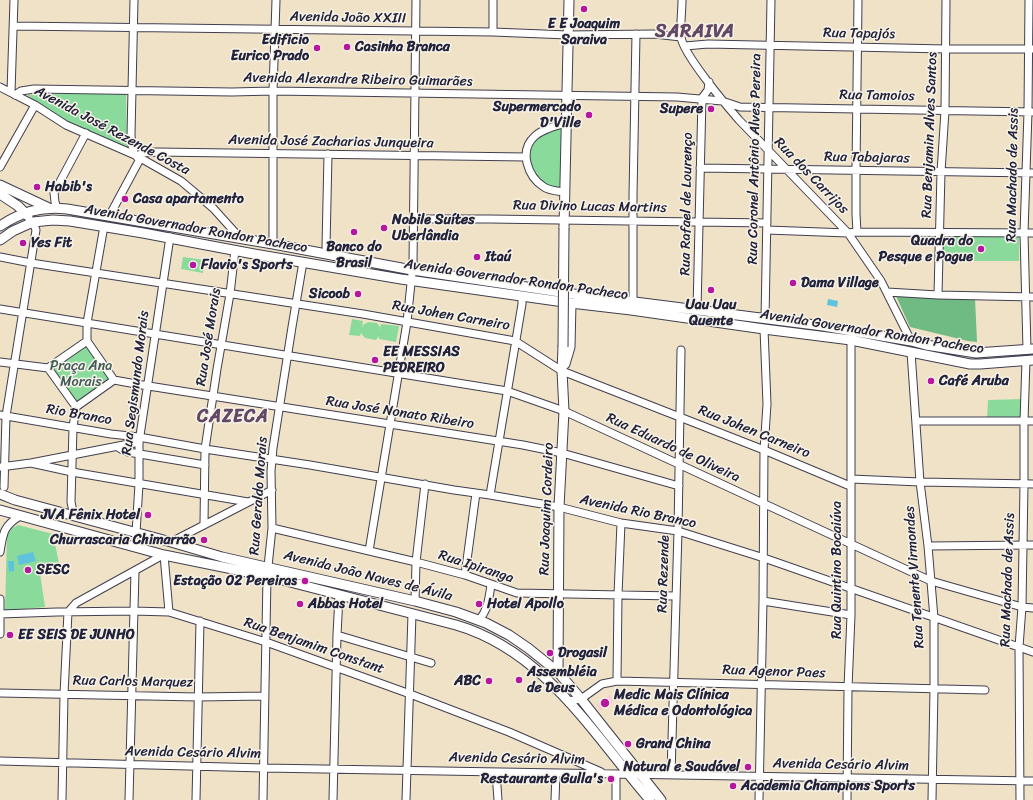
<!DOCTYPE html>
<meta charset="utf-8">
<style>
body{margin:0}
canvas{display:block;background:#f0e2c6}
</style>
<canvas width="1033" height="800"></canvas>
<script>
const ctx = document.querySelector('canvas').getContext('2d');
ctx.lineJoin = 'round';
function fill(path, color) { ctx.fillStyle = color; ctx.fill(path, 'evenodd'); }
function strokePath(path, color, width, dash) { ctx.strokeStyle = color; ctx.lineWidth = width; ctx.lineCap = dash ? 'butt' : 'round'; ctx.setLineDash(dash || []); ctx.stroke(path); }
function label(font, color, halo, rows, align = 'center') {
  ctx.font = font + ' Sriracha,sans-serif'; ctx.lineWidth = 3; ctx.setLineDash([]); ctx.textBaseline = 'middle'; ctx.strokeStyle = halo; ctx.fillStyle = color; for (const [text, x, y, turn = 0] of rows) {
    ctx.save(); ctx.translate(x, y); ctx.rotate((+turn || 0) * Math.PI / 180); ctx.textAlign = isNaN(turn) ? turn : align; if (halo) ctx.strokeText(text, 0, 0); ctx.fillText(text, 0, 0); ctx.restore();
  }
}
fill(new Path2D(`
 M609 695 614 701 601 711 596 705Z`), '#f7cfd3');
fill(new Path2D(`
 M126 92 127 150 66 122 27 95Z
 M563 127 562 188 546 187 529 167 528 151 534 138 548 129Z
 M943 236 1019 237V261H942Z
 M183 257 205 260 203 273 181 269Z
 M352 319 363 321 362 329 363 325 368 322 377 323 380 327 379 333 381 324 399 326 396 342 379 339V336L376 340 365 338 361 333 360 336 349 335Z
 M86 344 111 378 76 404 51 369Z
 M1023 399 1022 419 987 418 988 400Z
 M18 525 53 534 60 568 40 573 45 607 5 611 7 535 12 528Z`), '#8adb9b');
fill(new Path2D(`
 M896 296 975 298 977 342 968 341 910 327Z`), '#6fbb83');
fill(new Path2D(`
 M828 299 838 301 837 307 827 305Z
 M33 552 36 561 19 565 17 556Z
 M8 561H14V571L9 572Z`), '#5fc3dd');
const minor = new Path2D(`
 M134 0 131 135 132 146 135 155
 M682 0C682 11 680 26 681 37 683 54 726 105 739 120L848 233 881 281 911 341
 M14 26 493 32 568 35 654 34 681 37
 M493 32V0
 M685 46 708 44 946 49H1032
 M0 87 35 105 66 125 135 155 181 181 213 208 241 239
 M11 92 14 0
 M15 95 21 91 34 89 232 92 273 91 677 97 722 101 740 107 1033 112
 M702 98 708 90 709 82
 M328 154 326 247 333 256
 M137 157 142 153 156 152 526 157
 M0 167 35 105
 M700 168 1033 173
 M565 192C558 191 550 191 544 187 528 177 518 151 535 136 543 129 555 126 566 123
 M57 208 55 202 54 193 86 133
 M111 216 112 211 140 159
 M413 219H490L767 223
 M767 230 848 233 857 232 1033 233
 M857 232 856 214V170L858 0
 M273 244V91L276 0
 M0 257 31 263 363 314 515 341 562 371 764 450 850 486
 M887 292 938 295 1033 297
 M938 295 941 172 945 111 946 0
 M633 301V196L636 34
 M0 309 507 391 564 411 931 581 1022 607 1033 608
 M697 310 702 98
 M765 319 771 0
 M87 341 114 380 76 407 48 368Z
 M87 341V323L104 226
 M1027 350 1024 233 1028 112 1029 0
 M911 352 920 482 928 546 934 618V688L932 800
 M0 362 48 368
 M114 380 136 384 523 445 562 453 679 486
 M0 415 111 434 139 437 205 449 310 465 454 490 490 495 559 507 621 523 678 531 764 558 1033 652
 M916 421H1033
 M118 447 121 449 128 452 205 465
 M31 463 72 472 248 502
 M0 467 31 463 139 442
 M851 479 920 482 1033 484
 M4 487 6 416 36 230 33 222
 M490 495 522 304V296
 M74 516 71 502 73 427 76 407
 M204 524 205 449 217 369 230 294 235 250
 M272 528 416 562 465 575 517 593 675 596
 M136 533 139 484V442L170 237
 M171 542 272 490
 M928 546 1033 545
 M369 551 407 322 413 264 416 0
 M0 552C3 534 3 526 20 516
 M164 555 169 612
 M465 575 476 493
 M0 599V634
 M415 601 416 562 425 484
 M763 601 851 615
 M0 614 57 612 133 611 169 612 266 642 410 694 509 732 601 772
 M479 620C488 610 489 598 491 585
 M337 635 431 663
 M617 681 618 595 621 523
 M0 693 198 697 265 696
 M568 701 581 699 602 684 617 681 985 690
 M0 761 264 768 1033 781
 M496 772 498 800
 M671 775 678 531 681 350
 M62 800 64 694 68 612 76 603 163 555
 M129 800 135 571
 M196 800 200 621
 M263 800 267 576 272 528 271 471 273 448 292 327 303 262
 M333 800 337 635 339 596
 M406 800 412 614
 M555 800 556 773
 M616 800V774
 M759 800 763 601 764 450 767 404 764 329
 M847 800 848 688 851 615V340
 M1020 800 1019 647 1022 607 1024 484V421L1026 360`);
const major = new Path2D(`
 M0 185 49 208
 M0 194 18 206 28 216
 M0 226C21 212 41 206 67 209L273 244 412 270 580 295 823 326 911 341 926 345 976 353 1033 349
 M564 228 569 0
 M0 240 13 231 33 222 53 220 70 221 143 233 254 254 401 279 571 303 631 310 764 329 851 340 970 364H980L1033 360
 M565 364 570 347 571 303
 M0 494 15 500 171 542 222 557 415 601 456 612 486 623 509 635 528 648 558 672 581 699 661 800
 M0 510 164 555 267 576 456 625C545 651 593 734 650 800
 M558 672 559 507 564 411 562 371 563 347`);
strokePath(minor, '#413f50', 9);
strokePath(major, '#413f50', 11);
strokePath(minor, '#fff', 7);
strokePath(major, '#fff', 9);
const majorBridge = new Path2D(`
 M563 347 564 228`);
strokePath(majorBridge, '#413f50', 11, []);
strokePath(majorBridge, '#fff', 9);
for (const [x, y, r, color] of [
 [584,9,4,"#b5179e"],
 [347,47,4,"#b5179e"],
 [317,48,4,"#b5179e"],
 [711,109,4,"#b5179e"],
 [589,115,4,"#b5179e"],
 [37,187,4,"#b5179e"],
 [125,199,4,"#b5179e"],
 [384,228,4,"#b5179e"],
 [354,232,4,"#b5179e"],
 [23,243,4,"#b5179e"],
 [981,249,4,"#b5179e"],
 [477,257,4,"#b5179e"],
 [193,265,4,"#b5179e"],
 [793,283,4,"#b5179e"],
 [711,290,4,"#b5179e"],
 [358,294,4,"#b5179e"],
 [375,360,4,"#b5179e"],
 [931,381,4,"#b5179e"],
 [148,515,4,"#b5179e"],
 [204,540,4,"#b5179e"],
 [28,570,4,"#b5179e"],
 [305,581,4,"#b5179e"],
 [300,604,4,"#b5179e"],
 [479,604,4,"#b5179e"],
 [10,635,4,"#b5179e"],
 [550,653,4,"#b5179e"],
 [519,680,4,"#b5179e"],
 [489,681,4,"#b5179e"],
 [605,703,5,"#b5179e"],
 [628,744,4,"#b5179e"],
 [748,767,4,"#b5179e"],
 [611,779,4,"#b5179e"],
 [733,786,4,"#b5179e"]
]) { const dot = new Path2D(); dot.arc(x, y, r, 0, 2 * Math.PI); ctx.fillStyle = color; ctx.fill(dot); strokePath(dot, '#f7f3e8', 1.5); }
label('14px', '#22223b', '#f7f3e8', [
 ["Avenida João XXIII",348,18,1],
 ["Rua Tapajós",859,34,1],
 ["Avenida Alexandre Ribeiro Guimarães",358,80,1],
 ["Rua Tamoios",877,96,1],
 ["Avenida José Rezende Costa",112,131,28],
 ["Rua Benjamin Alves Santos",930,135,-88],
 ["Avenida José Zacharias Junqueira",331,142,1],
 ["Rua Tabajaras",867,158,1],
 ["Rua Coronel Antônio Alves Pereira",755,159,-89],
 ["Rua Machado de Assis",1013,175,-89],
 ["Rua dos Carrijos",811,176,46],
 ["Rua Rafael de Lourenço",687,204,-89],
 ["Rua Divino Lucas Martins",590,207,1],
 ["Avenida Governador Rondon Pacheco",196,229,10],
 ["Avenida Governador Rondon Pacheco",516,280,8],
 ["Rua Johen Carneiro",451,316,10],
 ["Avenida Governador Rondon Pacheco",872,332,9],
 ["Rua José Morais",209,337,-81],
 ["Rua Segismundo Morais",136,383,-83],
 ["Rua José Nonato Ribeiro",400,413,9],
 ["Rio Branco",79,415,10],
 ["Rua Johen Carneiro",754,432,22],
 ["Rua Eduardo de Oliveira",673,448,25],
 ["Rua Geraldo Morais",259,496,-86],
 ["Rua Joaquim Cordeiro",547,509,-88],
 ["Avenida Rio Branco",638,512,12],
 ["Rua Ipiranga",476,567,18],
 ["Rua Quintino Bocaiúva",837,570,-90],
 ["Rua Rezende",664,574,-88],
 ["Avenida João Naves de Ávila",368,576,14],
 ["Rua Tenente Virmondes",915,577,-94],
 ["Rua Machado de Assis",1008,580,-88],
 ["Rua Benjamim Constant",314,646,19],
 ["Rua Agenor Paes",774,672,2],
 ["Rua Carlos Marquez",133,682,1],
 ["Avenida Cesário Alvim",193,753,1],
 ["Avenida Cesário Alvim",517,759,1],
 ["Avenida Cesário Alvim",841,765,1]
]);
label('bold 14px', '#22223b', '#f7f3e8', [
 ["E E Joaquim",584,24,"center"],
 ["Saraiva",584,40,"center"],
 ["Edificio",309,40,"right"],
 ["Eurico Prado",309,56,"right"],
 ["Casinha Branca",355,47],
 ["Supermercado",581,107,"right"],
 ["D'Ville",581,123,"right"],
 ["Supere",703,109,"right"],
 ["Habib's",45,187],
 ["Casa apartamento",133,199],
 ["Nobile Suítes",392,220],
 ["Uberlândia",392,236],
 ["Quadra do",973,241,"right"],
 ["Pesque e Pague",973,257,"right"],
 ["Yes Fit",31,243],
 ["Banco do",354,247,"center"],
 ["Brasil",354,263,"center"],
 ["Itaú",485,257],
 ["Flavio's Sports",201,265],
 ["Dama Village",801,283],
 ["Sicoob",350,294,"right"],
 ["Uau Uau",711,305,"center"],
 ["Quente",711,321,"center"],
 ["EE MESSIAS",383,352],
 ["PEDREIRO",383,368],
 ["Café Aruba",939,381],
 ["JVA Fênix Hotel",140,515,"right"],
 ["Churrascaria Chimarrão",196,540,"right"],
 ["SESC",36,570],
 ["Estação 02 Pereiras",297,581,"right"],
 ["Abbas Hotel",308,604],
 ["Hotel Apollo",487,604],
 ["EE SEIS DE JUNHO",18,635],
 ["Drogasil",558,653],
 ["Assembléia",527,672],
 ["de Deus",527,688],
 ["ABC",481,681,"right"],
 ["Medic Mais Clínica",614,695],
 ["Médica e Odontológica",614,711],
 ["Grand China",636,744],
 ["Natural e Saudável",740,767,"right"],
 ["Restaurante Gulla's",603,779,"right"],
 ["Academia Champions Sports",741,786]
], 'left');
label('14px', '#415a58', '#f7f3e8', [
 ["Praça Ana",81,366],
 ["Morais",81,382]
]);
ctx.letterSpacing = '1px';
label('bold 18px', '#624865', '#f7f3e8', [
 ["SARAIVA",695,32],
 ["CAZECA",233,417]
]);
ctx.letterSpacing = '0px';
</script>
